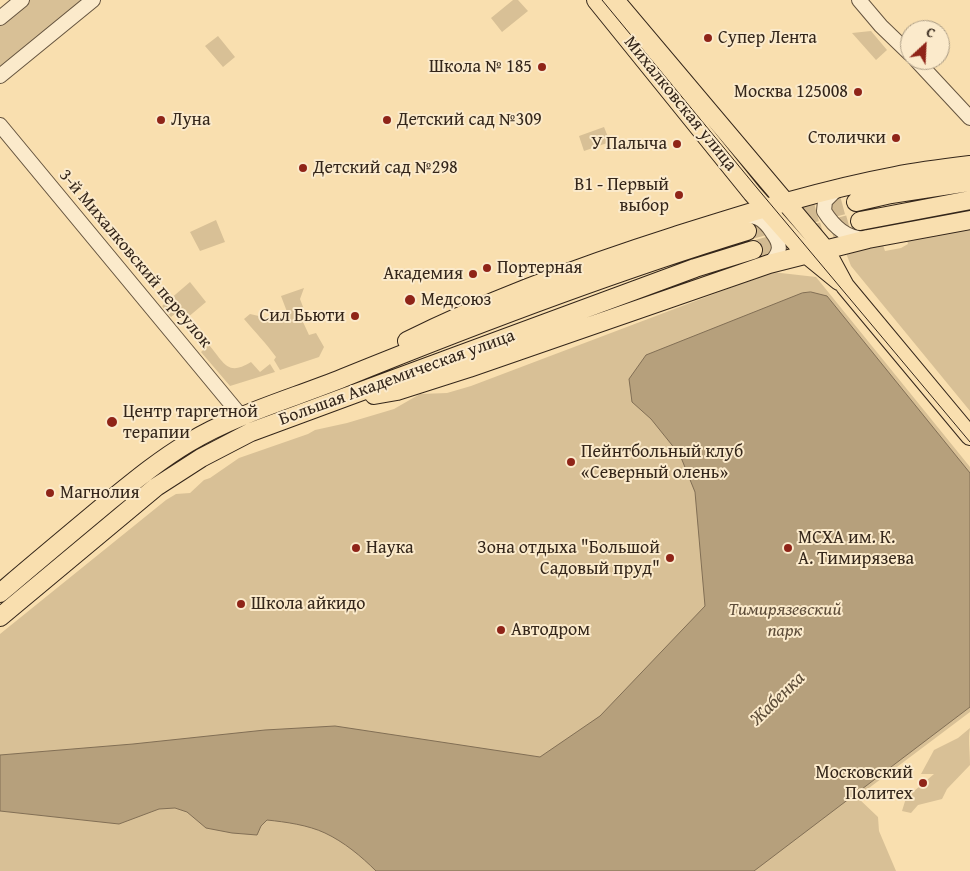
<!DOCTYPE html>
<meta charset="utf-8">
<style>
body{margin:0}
#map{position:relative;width:970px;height:871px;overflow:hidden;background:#f9dfaf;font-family:"Gentium Book Plus",serif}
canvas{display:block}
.north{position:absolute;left:900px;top:20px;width:50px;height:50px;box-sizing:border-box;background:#fbeacb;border:1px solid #ab9c84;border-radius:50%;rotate:25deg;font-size:14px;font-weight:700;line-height:20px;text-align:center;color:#34261a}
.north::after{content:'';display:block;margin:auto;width:18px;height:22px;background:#8f2418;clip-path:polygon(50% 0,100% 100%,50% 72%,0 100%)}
</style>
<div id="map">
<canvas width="970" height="871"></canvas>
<div class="north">С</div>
</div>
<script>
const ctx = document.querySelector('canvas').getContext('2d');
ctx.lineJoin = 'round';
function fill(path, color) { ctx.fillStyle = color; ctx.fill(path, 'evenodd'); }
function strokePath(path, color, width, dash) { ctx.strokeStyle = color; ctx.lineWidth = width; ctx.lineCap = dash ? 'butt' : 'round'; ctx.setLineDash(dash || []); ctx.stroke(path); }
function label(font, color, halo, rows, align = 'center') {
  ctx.font = font + ' "Gentium Book Plus",serif'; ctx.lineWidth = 4; ctx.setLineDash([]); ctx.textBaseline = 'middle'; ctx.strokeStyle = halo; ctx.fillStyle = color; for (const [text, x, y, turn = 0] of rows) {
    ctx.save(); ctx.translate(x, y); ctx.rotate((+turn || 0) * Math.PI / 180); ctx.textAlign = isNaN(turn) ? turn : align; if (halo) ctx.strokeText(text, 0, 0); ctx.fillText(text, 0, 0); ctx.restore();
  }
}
fill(new Path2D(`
 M30 0H83L0 68V25Z
 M513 0H518L528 11 502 32 491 18Z
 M871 31 887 50 876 60 852 33Z
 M218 36 235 57 223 67 205 46Z
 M604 127 610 142 584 151 579 136Z
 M216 220 225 242 200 251 190 232Z
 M970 230V411L851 266 846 253 883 245 885 251 901 248 908 244 907 240 910 239Z
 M772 272 816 277 970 467V712L857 797 878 817 879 831 896 871H0V634L166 500 176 494 190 493 204 480 210 478 239 458 308 434 315 430 347 423 394 409 420 394 447 393 471 386Z
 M190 282 206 302 187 318 180 310 171 317 162 306Z
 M304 288 300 299 308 320 303 322 309 335 316 333 324 347 319 357 280 370 274 360 276 357C266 343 255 332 244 319L250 314 272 319 284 315 289 317 281 296Z
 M209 345C224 362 227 377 251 362L260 372 270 364 275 372 230 386 201 352Z
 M970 728C968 739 970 752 970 765L947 789 942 799 918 805 911 813 902 811 906 798 934 774H921L934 750 958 738Z`), '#d8c096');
const water = new Path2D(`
 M811 292 827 296 970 473V707L754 871H376C361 856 344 842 325 833 308 825 286 822 267 820L261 826 257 835 232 833 206 828 187 812 175 808 159 809 119 824 0 811V755L133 744 265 730 335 726 540 757 600 716 705 606 695 492 680 455 651 419 632 402 629 379 646 355 802 293Z`);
fill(water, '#b6a07c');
strokePath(water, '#826f55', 1);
strokePath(new Path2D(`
 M747 231 856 202
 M753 250 860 221`), '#d2ba91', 18, [18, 9]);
const minor = new Path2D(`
 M859 0 881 26 910 54
 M0 18 22 0
 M916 60 970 118
 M0 76 93 0
 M0 125 241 416
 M837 189 825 201 824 211C834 227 846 238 865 239
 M741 216C747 216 753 216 758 218 764 221 769 227 772 232 782 245 781 253 769 264`);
const major = new Path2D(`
 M596 0 752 193 806 254 839 281
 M615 0 825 249 845 286 970 436
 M856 202 891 194 970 182
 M860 221 970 200
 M407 341C493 298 584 265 675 236 748 213 820 190 895 176 920 171 945 168 970 165
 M374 395 397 391 469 368 769 264 868 239 970 220
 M0 593C35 563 71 533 107 503 133 482 158 461 188 443 236 414 291 399 343 378 476 324 610 273 747 231
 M0 617 156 487 201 458 251 432 695 268 753 250`);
strokePath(minor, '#65543f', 16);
strokePath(major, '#34261a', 20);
strokePath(minor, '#fbeacb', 14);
strokePath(major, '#f9dfaf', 18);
strokePath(new Path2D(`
 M602 0 757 188 970 442`), '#34261a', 1);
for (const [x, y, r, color] of [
 [708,38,5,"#8f2418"],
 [542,67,5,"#8f2418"],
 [858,92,5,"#8f2418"],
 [161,120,5,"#8f2418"],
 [387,120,5,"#8f2418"],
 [896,138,5,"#8f2418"],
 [677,144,5,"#8f2418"],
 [303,168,5,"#8f2418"],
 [679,195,5,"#8f2418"],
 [487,268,5,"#8f2418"],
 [473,274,5,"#8f2418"],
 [410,300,6,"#8f2418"],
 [355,316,5,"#8f2418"],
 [112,422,6,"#8f2418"],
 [571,462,5,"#8f2418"],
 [50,493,5,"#8f2418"],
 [356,548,5,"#8f2418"],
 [788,548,5,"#8f2418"],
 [670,558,5,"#8f2418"],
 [241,604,5,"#8f2418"],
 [501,630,5,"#8f2418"],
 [923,783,5,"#8f2418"]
]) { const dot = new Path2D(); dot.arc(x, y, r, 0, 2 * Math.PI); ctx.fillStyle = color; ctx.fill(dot); strokePath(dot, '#fbeacb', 2); }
label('18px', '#34261a', '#fbeacb', [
 ["Супер Лента",718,38],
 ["Школа № 185",532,67,"right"],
 ["Москва 125008",848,92,"right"],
 ["Луна",171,120],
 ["Детский сад №309",397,120],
 ["Столички",886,138,"right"],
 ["У Палыча",667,144,"right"],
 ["Детский сад №298",313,168],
 ["В1 - Первый",669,185,"right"],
 ["выбор",669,206,"right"],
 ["Портерная",497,268],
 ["Академия",463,274,"right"],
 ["Медсоюз",421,300],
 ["Сил Бьюти",345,316,"right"],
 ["Центр таргетной",123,412],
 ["терапии",123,433],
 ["Пейнтбольный клуб",581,452],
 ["«Северный олень»",581,473],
 ["Магнолия",60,493],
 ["МСХА им. К.",798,538],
 ["А. Тимирязева",798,559],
 ["Наука",366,548],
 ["Зона отдыха \"Большой",660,548,"right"],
 ["Садовый пруд\"",660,569,"right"],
 ["Школа айкидо",251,604],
 ["Автодром",511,630],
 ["Московский",913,773,"right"],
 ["Политех",913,794,"right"]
], 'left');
label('18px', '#34261a', '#fbeacb', [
 ["Михалковская улица",680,104,51],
 ["3-й Михалковский переулок",135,259,50],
 ["Большая Академическая улица",397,378,-20]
]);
label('italic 18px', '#5d4c39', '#fbeacb', [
 ["Тимирязевский",785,610],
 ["парк",785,631]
]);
label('italic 19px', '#5b4b37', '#fbeacb', [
 ["Жабенка",778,699,-44]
]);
</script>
